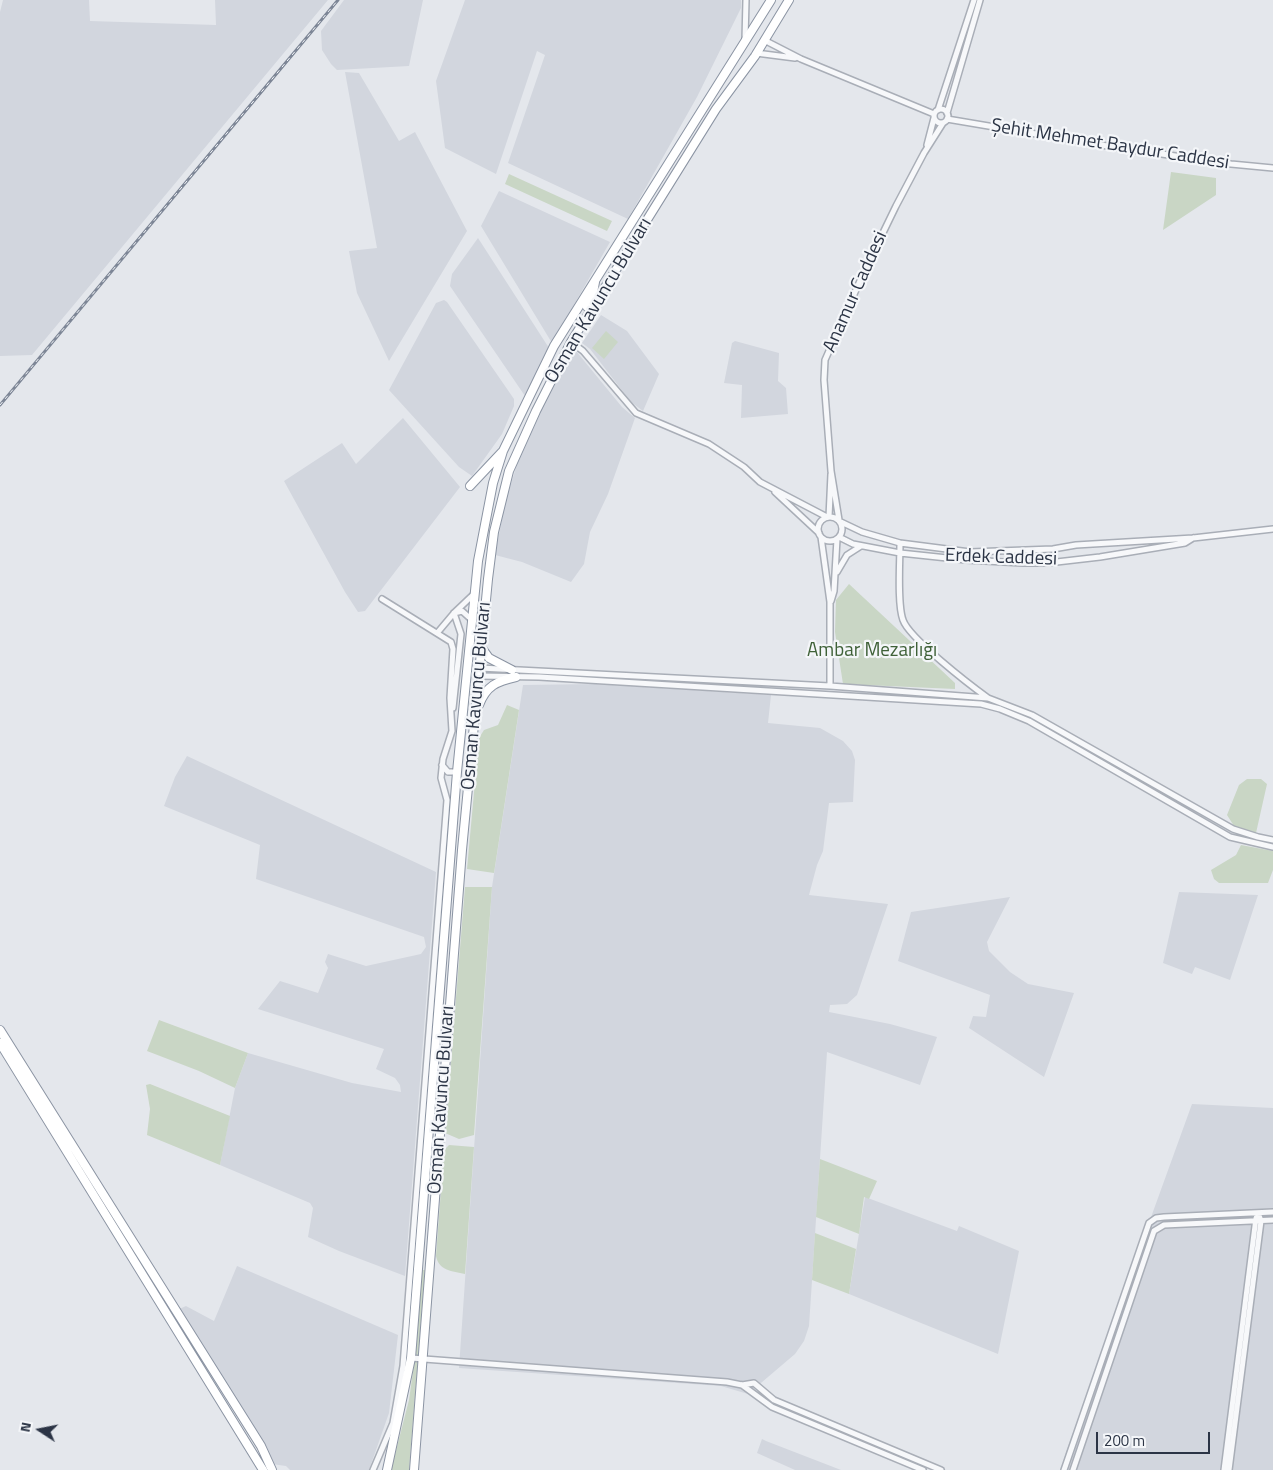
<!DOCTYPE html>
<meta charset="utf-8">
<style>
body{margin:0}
#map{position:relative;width:1273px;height:1470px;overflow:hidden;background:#e4e7ec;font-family:"Titillium Web",sans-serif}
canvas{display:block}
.north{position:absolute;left:15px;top:1405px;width:50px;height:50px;-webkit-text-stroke:4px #f4f6f9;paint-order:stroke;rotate:281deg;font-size:14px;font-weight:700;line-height:20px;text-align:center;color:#2b3445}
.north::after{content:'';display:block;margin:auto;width:18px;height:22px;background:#2b3445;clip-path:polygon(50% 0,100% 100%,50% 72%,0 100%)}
.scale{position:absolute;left:1096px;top:1432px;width:114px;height:22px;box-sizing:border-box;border:2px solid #2b3445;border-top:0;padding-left:6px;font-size:15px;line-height:18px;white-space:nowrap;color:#2b3445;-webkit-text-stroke:4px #f4f6f9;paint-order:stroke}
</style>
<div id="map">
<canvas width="1273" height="1470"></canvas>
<div class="north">N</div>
<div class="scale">200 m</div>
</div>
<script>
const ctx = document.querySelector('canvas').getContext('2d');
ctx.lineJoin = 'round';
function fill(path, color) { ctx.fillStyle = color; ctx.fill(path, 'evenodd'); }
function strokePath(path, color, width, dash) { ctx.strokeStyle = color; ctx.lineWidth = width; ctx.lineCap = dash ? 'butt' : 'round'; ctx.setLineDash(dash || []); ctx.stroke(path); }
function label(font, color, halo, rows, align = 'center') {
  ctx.font = font + ' "Titillium Web",sans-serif'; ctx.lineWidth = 4.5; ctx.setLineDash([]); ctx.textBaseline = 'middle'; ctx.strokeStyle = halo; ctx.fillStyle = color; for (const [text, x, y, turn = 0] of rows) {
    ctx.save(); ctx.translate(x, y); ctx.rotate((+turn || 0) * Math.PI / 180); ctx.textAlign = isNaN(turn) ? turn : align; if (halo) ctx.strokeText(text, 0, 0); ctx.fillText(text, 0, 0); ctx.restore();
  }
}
fill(new Path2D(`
 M3 0H89L90 21 216 25 215 0H328L32 355 0 356V12Z
 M344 0H423L409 66 337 70 331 64 322 50 321 31Z
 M465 0H741V8L697 97 628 219 508 163 545 55 537 51 496 174 445 148 436 81Z
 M345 72 359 73 399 141 415 132 467 231 389 361 357 293 349 251 377 248Z
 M499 191 610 242 552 343 481 226Z
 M478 238 549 348 525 396 450 286 452 274Z
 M444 300 447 302 514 399V406L502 434 472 476 459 467 389 390 436 303Z
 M601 315 627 331 659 374 643 411 631 402 590 349 582 343Z
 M735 341 779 353 778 381 786 388 788 414 741 418 742 385 724 383 732 343Z
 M576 351 622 407 635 418 608 494 590 532 584 564 571 582 522 562 495 555 505 503 520 455 561 368 571 352Z
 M403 418 460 487 365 611 358 612 345 592 284 481 342 443 356 464Z
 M596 684 771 695 768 723 820 728 843 741 852 751 855 760 853 802 829 803 823 851 817 865 809 895 888 904 857 995 847 1004 830 1005 829 1012 890 1024 937 1037 920 1085 827 1052 809 1326 804 1341 795 1354 748 1394 721 1386 459 1368 492 887 523 685Z
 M187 756 436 872 405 1276 339 1251 308 1237 313 1208 310 1203 220 1165 235 1088 248 1053 352 1083 401 1092 400 1085 395 1078 376 1069 384 1049 258 1009 280 981 318 993 328 968 325 962 328 954 366 966 421 954 426 947 424 937 256 879 260 845 164 806 175 777Z
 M1179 892 1258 895 1230 980 1195 967 1192 974 1163 963Z
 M1010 897 987 942 989 951 1010 972 1028 984 1074 993 1044 1077 969 1028 973 1016 986 1017 990 995 898 961 911 912Z
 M1192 1104 1273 1108V1470H1061L1066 1452Z
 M865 1197 957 1231 959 1226 1019 1251 998 1354 849 1294Z
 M237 1266 398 1335 389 1413 369 1470H290L286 1466 272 1464 177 1310 186 1306 214 1321Z
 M762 1439 766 1441 841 1470H795L757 1453Z`), '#d2d6de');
fill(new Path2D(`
 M1171 172 1216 178V195L1163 230Z
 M509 174 612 221 607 231 505 184Z
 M606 331 618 342 604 359 592 348Z
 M849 584 955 683V689L843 684 835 632 836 600Z
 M507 705 519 710 494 873 467 869 479 738 484 730 498 725Z
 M1247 779H1261L1267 784 1256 833 1234 826 1227 815 1239 785Z
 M1241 845 1273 851V870L1268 883H1219L1214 879 1211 870 1236 855Z
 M465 887H492L474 1135 459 1139 445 1133Z
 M159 1020 248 1053 235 1088 199 1071 147 1051Z
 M150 1084 230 1116 220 1165 147 1135 150 1109 146 1085Z
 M449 1145 474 1147 465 1274C452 1271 439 1271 436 1256L444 1150Z
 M820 1159 877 1181 869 1199 864 1197 859 1234 816 1217Z
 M815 1233 856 1249 849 1294 812 1280Z
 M422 1270H425L409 1470H391L409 1400 416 1350Z`), '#c9d6c5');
const minor = new Path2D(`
 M745 40 746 0
 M764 40 801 59 934 114
 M756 53 795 58
 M934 116a7 7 0 1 1 14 0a7 7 0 1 1-14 0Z
 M938 110 974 0
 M947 113 980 0
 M947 119 1113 147 1231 164 1273 168
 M927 145 934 118
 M571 342 583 351 636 413 709 444 744 467 760 482 827 517
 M775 492 819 533
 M818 529a12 12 0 1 1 24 0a12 12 0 1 1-24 0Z
 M829 517 831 474
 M839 520 831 471 824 380 825 360 863 274 896 206 924 153 943 123
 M841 522 862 532 900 543 970 552 1053 549 1076 545 1193 538 1273 529
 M821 537 830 602V686
 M839 537 853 544 900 553 966 560 1023 563H1048L1100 557 1185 543 1193 538
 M900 543C900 562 897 604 903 620 909 638 970 685 988 698
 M837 572 847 555 861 546
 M831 601 834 591 837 539
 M454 613 462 611 472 620
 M438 632 454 613 474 594
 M480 668 830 686 988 698 1032 715 1233 829 1258 837 1273 840
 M479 676 539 677 981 704 1000 709 1029 721 1230 837 1273 847
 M453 708 461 634 454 613
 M442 765 448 772H457
 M411 1358 727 1382 742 1385 754 1383 774 1400 941 1470
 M742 1385 772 1407 923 1470
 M373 1470 393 1423 403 1366 447 800 441 778 443 759 452 731 450 698 453 649 451 642 382 599
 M1064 1470 1149 1223 1156 1218 1164 1217 1273 1212
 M1073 1470 1154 1231 1164 1225 1273 1220
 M1224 1470 1256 1218
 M1229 1470 1261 1221 1258 1213`);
const highway = new Path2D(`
 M587 307 592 298 595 282
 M470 486 502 452
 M481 647 489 658 512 670
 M479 705C486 686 497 681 516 677
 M0 1030 261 1446 272 1470
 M0 1043 263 1470
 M387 1470 411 1358 457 772 478 561 493 483 503 451 554 346 771 0
 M414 1470 462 850 488 579 494 532 509 471 536 411 571 342 716 109 755 56 789 0`);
strokePath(minor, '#a9aeb7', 8);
strokePath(highway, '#8b94a3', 10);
strokePath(minor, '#f7f8fa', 5);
strokePath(highway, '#fff', 8);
const rail = new Path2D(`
 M0 405 338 0`);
strokePath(rail, '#7d8696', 3);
strokePath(rail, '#f4f6f9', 1, [4]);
label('19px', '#2b3445', '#f4f6f9', [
 ["Şehit Mehmet Baydur Caddesi",1110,145,9],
 ["Anamur Caddesi",856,292,-66],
 ["Osman Kavuncu Bulvarı",599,301,-59],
 ["Erdek Caddesi",1001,558,2],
 ["Osman Kavuncu Bulvarı",477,696,-85],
 ["Osman Kavuncu Bulvarı",442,1100,-86]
]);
label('19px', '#3f6138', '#f4f6f9', [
 ["Ambar Mezarlığı",872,651]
]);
</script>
